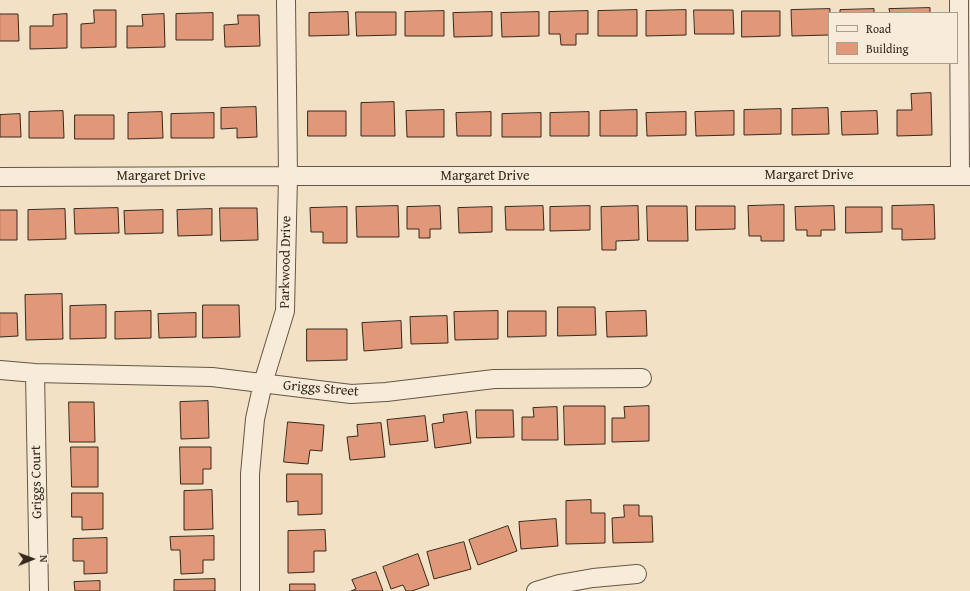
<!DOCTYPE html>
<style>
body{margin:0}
#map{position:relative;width:970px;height:591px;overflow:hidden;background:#f3e1c6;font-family:"Gentium Book Plus",serif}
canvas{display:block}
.legend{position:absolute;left:828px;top:12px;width:130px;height:52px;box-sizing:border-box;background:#f7ecda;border:1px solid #aa9e8e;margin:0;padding:5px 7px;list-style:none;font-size:12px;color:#36281c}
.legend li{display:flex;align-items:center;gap:8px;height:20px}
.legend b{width:20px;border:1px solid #aa9e8e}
.north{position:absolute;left:12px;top:539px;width:40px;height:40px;-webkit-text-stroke:3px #f7ecda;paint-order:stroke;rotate:89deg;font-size:11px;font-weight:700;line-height:16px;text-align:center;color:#36281c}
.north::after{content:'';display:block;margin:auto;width:14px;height:18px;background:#36281c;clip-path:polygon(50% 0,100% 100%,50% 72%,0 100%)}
</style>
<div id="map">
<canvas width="970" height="591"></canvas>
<ul class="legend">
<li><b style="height:5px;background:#f7ecda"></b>Road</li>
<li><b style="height:11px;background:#e19879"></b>Building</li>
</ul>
<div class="north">N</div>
</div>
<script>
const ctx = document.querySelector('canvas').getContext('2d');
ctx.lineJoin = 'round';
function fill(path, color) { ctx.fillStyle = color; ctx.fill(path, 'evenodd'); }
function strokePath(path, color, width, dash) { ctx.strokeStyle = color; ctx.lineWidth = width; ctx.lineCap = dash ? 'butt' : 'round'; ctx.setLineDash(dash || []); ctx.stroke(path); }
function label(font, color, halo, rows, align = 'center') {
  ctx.font = font + ' "Gentium Book Plus",serif'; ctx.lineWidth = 3; ctx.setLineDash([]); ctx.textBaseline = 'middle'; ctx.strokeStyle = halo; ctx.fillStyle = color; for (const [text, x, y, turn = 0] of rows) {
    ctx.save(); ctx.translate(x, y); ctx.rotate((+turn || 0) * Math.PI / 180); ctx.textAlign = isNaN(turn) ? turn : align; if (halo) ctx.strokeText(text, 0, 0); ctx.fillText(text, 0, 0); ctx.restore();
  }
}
const building = new Path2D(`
 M930 8V13H890L889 9Z
 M830 9 829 35 792 36 791 10Z
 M874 9V13H840V10Z
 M94 10H116V47L81 48V24L94 23Z
 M637 10V36H598V11Z
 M686 10V35L646 36V11Z
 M694 10H733L734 34H695Z
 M444 11V36H405V12Z
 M588 11V34H576V45H561L560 34H549V12Z
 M742 11H780V36L742 37Z
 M348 12 349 35 309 36V13Z
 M356 12H396V35L357 36Z
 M492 12V36L454 37 453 13Z
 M539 12V36L502 37 501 13Z
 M213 13V40H176V14Z
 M0 14H18L19 41H0Z
 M67 14V48L30 49V26H53V15Z
 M164 14 165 47 127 48V26H143L142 15Z
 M238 15H259L260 46 225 47 224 25 238 24Z
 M931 93 932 135 897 136V110H912L911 94Z
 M394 102 395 136H361V103Z
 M256 107 257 137 237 138V128L221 129V108Z
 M828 108 829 134 792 135V109Z
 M781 109V134L744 135V110Z
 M444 110V137H407L406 111Z
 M637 110V136H600V111Z
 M63 111 64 138H29V112Z
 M308 111H346V136H308Z
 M734 111V135L696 136 695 112Z
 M877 111 878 134 842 135 841 112Z
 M162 112 163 138 128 139V113Z
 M491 112V136H457L456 113Z
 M589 112V136H550V113Z
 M686 112V135L647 136 646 113Z
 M214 113V138H171V114Z
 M541 113V137H502V114Z
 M20 114 21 137H0V115Z
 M75 115H114V139H75Z
 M784 205V241H761V236H749L748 206Z
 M934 205 935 239 902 240V229H892V206Z
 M398 206 399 237H357L356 207Z
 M440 206 441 229H430V238H419V229H407V207Z
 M543 206 544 230H506L505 207Z
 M590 206V230L550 231V207Z
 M638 206 639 240 616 241V250H602L601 207Z
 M647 206H687L688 241H648Z
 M696 206H735V229L696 230Z
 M834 206 835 230H821V236H807V230H796L795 207Z
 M347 207V243H323V232H311L310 208Z
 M492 207V232L459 233 458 208Z
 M846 207H882V232L846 233Z
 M118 208 119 233 75 234 74 209Z
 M220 208H257L258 240 221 241Z
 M65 209 66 239 28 240V210Z
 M212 209V235L178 236 177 210Z
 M0 210H17V240H0Z
 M163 210V233L125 234 124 211Z
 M62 294 63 339 26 340 25 295Z
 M106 305V338L70 339V306Z
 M203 305H239L240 337 203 338Z
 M558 307H595L596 335 558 336Z
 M151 311V338L115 339V312Z
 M498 311V339L455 340 454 312Z
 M508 311H546V336L508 337Z
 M646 311 647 336 607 337 606 312Z
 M0 313H17L18 336 0 337Z
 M196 313V337L159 338 158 314Z
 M447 316 448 343 411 344 410 317Z
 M401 321 402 348 364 351 362 323Z
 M307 329H347V360L307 361Z
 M208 401 209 438 181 439 180 402Z
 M69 402H94L95 442H70Z
 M564 406H605V444L565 445Z
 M649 406V441L612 442V418H625L624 407Z
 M557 407 558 440H522V417H534L533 408Z
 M476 410H513L514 437 477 438Z
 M467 412 471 443 435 448 432 424 444 422 443 415Z
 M425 416 428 441 390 445 387 420Z
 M288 422 324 425 322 451 310 450 308 464 284 462Z
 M381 423 385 457 350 460 347 437 358 436 357 425Z
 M71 447H98V487H72Z
 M180 447H211V469H203V484H181Z
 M287 474H322V514L298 515V501L287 502Z
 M212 490 213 529 184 530V491Z
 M72 493H103V529L82 530V517H72Z
 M591 500V513H605V543L566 544V501Z
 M624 505H639V516H652L653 542 613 543 612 518 624 517Z
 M556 519 558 546 521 549 519 522Z
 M508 526 517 551 478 565 469 540Z
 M325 530 326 551H314V572L288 573V531Z
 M214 536V560H203V573L181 574 180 550H171L170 537Z
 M107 538V573L84 574V561H73V539Z
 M464 542 471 569 434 579 427 552Z
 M418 554 429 585 412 591H406L403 585 391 589 383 567Z
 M376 572 383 591H351L356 589 352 580Z
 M215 579V591H174V580Z
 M100 581V591H75L74 582Z
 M290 584H315V591H290Z`);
fill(building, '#e19879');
strokePath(building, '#36281c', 1);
const minor = new Path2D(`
 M959 0 960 175
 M0 177 288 176H970
 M0 370 35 373 212 377 351 394 386 392 494 379 642 378
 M35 373 39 591
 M250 591V474L255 419 263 383 285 311 288 176 286 0
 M536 591 559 584 593 578 637 574`);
strokePath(minor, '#655646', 20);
strokePath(minor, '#f7ecda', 18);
label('14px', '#36281c', '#f7ecda', [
 ["Margaret Drive",809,175],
 ["Margaret Drive",161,176],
 ["Margaret Drive",485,176],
 ["Parkwood Drive",286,262,-89],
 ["Griggs Street",321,389,5],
 ["Griggs Court",37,482,-91]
]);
</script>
